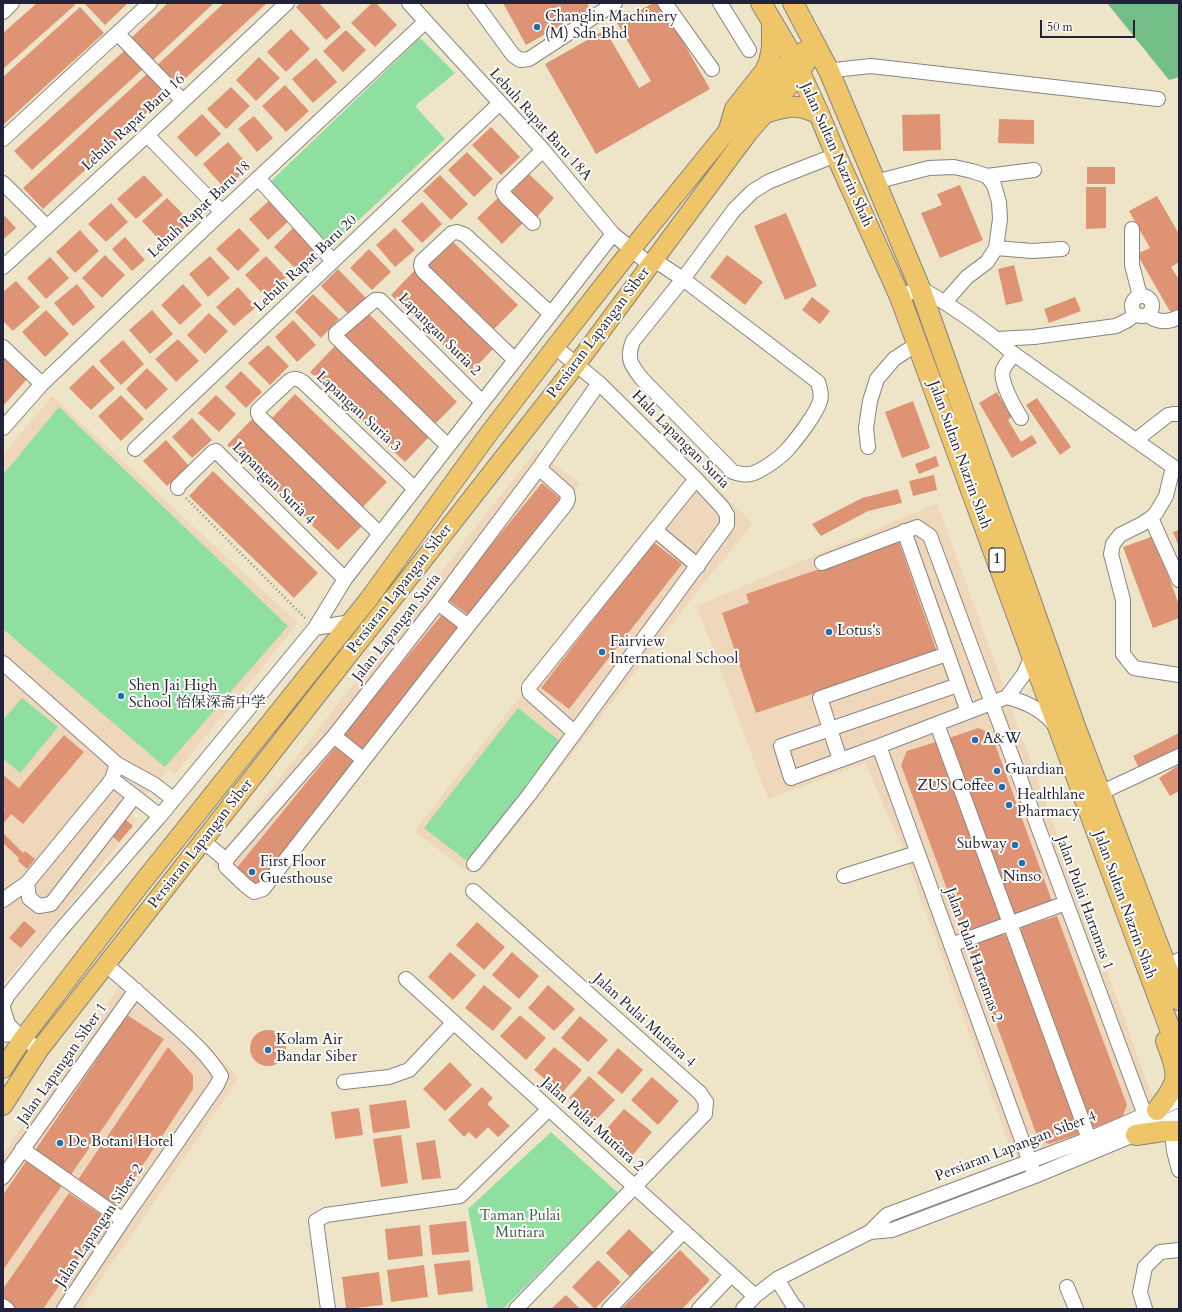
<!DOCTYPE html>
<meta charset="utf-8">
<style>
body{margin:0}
#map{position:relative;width:1182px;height:1312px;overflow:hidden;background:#eee5c8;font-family:Cardo,serif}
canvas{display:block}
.frame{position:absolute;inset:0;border:4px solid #22223b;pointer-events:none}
.scale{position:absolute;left:1040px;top:20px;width:95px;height:18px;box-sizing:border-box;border:2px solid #22223b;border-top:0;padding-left:5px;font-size:12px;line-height:14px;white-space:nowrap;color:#22223b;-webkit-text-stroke:3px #fdfcf7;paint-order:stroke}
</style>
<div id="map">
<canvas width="1182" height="1312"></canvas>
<div class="frame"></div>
<div class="scale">50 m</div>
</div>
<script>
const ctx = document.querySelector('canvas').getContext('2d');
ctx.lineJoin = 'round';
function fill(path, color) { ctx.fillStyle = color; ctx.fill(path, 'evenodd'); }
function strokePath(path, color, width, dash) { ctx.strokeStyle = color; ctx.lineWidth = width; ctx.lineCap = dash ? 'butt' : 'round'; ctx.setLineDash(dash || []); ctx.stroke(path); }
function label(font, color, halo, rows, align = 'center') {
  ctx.font = font + ' Cardo,"Noto Serif SC",serif'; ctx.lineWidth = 4; ctx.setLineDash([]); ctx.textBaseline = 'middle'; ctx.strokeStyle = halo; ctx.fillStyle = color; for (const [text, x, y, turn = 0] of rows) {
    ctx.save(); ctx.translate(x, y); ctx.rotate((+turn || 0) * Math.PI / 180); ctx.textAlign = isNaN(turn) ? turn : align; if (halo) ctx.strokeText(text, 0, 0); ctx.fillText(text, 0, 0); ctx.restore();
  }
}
fill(new Path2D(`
 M52 396 298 623 175 774 168 769 131 815 137 821 46 934 3 984V455Z
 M536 450 581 484 258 900 212 865Z
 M698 470 753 523 686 606 483 869 478 866 471 874 414 831 518 699 661 514Z
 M937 503 1157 1109 1016 1164 903 849 865 763 768 799 697 606Z
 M128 973 239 1078 81 1309H3V1154Z`), '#eed7bb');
fill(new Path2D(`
 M420 38 455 73 415 106 445 139 329 248 268 184Z
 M59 407 288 626 165 767 3 629V475Z
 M22 698 58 727 20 773 3 758V720Z
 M518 708 561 742 467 861 424 828Z
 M551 1132 618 1193 503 1309H488L468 1209Z`), '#8edfa0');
fill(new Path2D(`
 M1107 3H1179V77L1169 80Z`), '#72be86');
fill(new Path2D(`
 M37 3H73L75 5 3 69V33Z
 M84 3H128L105 25Z
 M168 3H214L151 62 129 40Z
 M224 3H267L176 87 156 66Z
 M300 3H319L341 27 326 40 296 7Z
 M372 3H376L397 25 375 47 351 23Z
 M503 3H587L590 9 526 45Z
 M653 3H661L710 89 596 154 545 64 605 30 639 88 651 81 617 23Z
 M80 7 104 33 3 125V77Z
 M291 29 310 49 286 72 267 52Z
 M346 30 366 50 343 72 323 51Z
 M125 50 143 69 32 170 14 151Z
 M259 57 280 78 256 101 236 80Z
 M316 58 337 82 313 103 292 79Z
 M148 73 167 94 43 209 23 188Z
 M285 85 309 111 286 132 262 106Z
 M231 87 250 106 226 129 207 109Z
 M202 114 221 134 196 157 177 137Z
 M940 114 941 150 903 151 902 115Z
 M254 116 273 138 257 152 238 129Z
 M999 119 1034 120V144L998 143Z
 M491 127 520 157 501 175 472 145Z
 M228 142 250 167 225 189 203 164Z
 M467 152 493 179 474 197 448 170Z
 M1087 167H1115V184H1087Z
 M529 174 554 198 536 218 510 194Z
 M144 175 163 195 136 219 117 199Z
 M440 175 468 204 451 220 423 191Z
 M960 185 983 240 940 258 921 213 942 205 937 194Z
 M1086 187H1106V228L1086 229Z
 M1157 196 1179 234V262L1171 267 1178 278H1179V311L1172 315 1137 254 1150 248 1129 211Z
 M499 197 524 222 502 244 477 218Z
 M167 198 191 222 165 246 142 221Z
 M270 200 289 221 268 240 249 219Z
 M422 202 442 224 422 243 401 221Z
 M111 203 128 222 106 242 88 224Z
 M786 213 817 286 785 300 754 226Z
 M3 214 16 228 3 240Z
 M294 227 317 249 297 270 274 247Z
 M239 228 260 250 238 271 216 249Z
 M395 228 415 250 395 267 376 245Z
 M80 230 99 251 75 273 56 252Z
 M125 237 145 260 132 271 112 249Z
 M448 237 518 305 494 329 424 261Z
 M369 249 391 272 372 290 350 268Z
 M105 255 125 275 102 298 82 278Z
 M727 255 763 282 745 305 710 277Z
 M210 256 230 278 208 297 189 274Z
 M266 256 286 277 266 297 245 275Z
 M50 257 69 278 46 299 27 278Z
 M1014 265 1023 301 1006 305 998 269Z
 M338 269 366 298 349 315 321 286Z
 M415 270 495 347 471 372 391 295Z
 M16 281 40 307 13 331 3 321V292Z
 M77 284 95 307 73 326 54 303Z
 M183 284 202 305 180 325 161 305Z
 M238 287 256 307 234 326 216 307Z
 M313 294 339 319 321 338 295 312Z
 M812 297 830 311 820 324 802 310Z
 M1075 297 1081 311 1049 323 1044 309Z
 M46 310 69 334 45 357 22 332Z
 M152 310 173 334 150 354 129 330Z
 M209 313 228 331 205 354 187 335Z
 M368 313 457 402 433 426 343 337Z
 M293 320 316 345 297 362 275 337Z
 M178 339 199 361 176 382 155 359Z
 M123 340 144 364 121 385 99 361Z
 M268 345 289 366 270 385 248 363Z
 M335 346 430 436 405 462 310 372Z
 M3 355 28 378 3 406Z
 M93 365 115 388 91 410 69 388Z
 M147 368 168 389 146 410 126 389Z
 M241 371 262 392 246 408 225 387Z
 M997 392 1012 417 1008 420 1021 442 1032 435 1037 443 1012 458 979 403Z
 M295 394 387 482 362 508 270 420Z
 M121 395 144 419 121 441 98 416Z
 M216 395 236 414 219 432 198 413Z
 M1037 398 1071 447 1060 455 1026 405Z
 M913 401 930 448 902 458 885 412Z
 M192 418 212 440 192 458 172 437Z
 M252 419 363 525 338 550 227 445Z
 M166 440 189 466 167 486 143 461Z
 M936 456 939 466 919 474 915 464Z
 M213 471 318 573 294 598 189 496Z
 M934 475 937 490 913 496 909 481Z
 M542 483 562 500 468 615 447 599Z
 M898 489 902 503 868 511 821 536 812 524 862 498Z
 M1179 530V547L1173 532Z
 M1154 536 1179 605V618L1153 628 1123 547Z
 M653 542 682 564 569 709 541 688Z
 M899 542 937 652 756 713 722 613 749 603 746 594Z
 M444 612 463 627 362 751 343 735Z
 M978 728 991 733 1053 904 1018 916 1010 911 949 738Z
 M1179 733V750L1140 770 1133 756Z
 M64 735 84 752 23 824 11 814 3 824V811L5 809 3 807V775L19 788Z
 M939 741 1002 914 998 923 964 935 901 765 907 751Z
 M337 745 357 761 256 885 236 869Z
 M1179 765V791L1170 796 1159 778Z
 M126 820 133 826 119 842 113 837Z
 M3 833 23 853 25 851 35 859 27 869 18 861 19 858 3 843Z
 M1057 916 1127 1105 1122 1118 1090 1129 1019 935 1022 927Z
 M24 921 36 931 21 948 9 938Z
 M477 922 505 947 484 970 456 945Z
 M1002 934 1009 937 1082 1133 1049 1144 1038 1139 968 945Z
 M450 952 476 975 453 1000 428 977Z
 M512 952 539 976 519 999 492 975Z
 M484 985 512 1008 493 1031 465 1008Z
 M548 985 575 1009 554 1031 528 1008Z
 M127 1015 164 1039 70 1176 34 1152Z
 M520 1015 546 1038 526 1060 500 1036Z
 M580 1016 608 1040 588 1062 561 1038Z
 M250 1048a18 18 0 1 1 36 0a18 18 0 1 1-36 0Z
 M168 1047 193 1075V1089L114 1209 75 1184Z
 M554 1047 582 1070 562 1093 534 1070Z
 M618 1048 643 1070 622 1094 597 1073Z
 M450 1062 472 1085 445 1111 423 1089Z
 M589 1076 615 1100 594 1122 569 1098Z
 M652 1077 679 1101 658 1125 631 1100Z
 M482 1087 493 1098 487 1104 510 1126 498 1137 488 1127 476 1139 469 1132 464 1137 448 1120Z
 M406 1100 410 1128 373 1133 369 1105Z
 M359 1108 363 1135 335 1139 331 1112Z
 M624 1109 652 1132 632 1156 603 1133Z
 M401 1135 408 1183 381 1187 373 1139Z
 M435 1140 441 1178 422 1180 416 1143Z
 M27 1160 63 1184 3 1270V1195Z
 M69 1193 106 1218 43 1309H16L3 1300V1289Z
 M466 1221 469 1252 432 1255 429 1225Z
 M420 1225 423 1256 388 1260 385 1229Z
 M629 1229 654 1253 630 1277 606 1253Z
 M680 1250 710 1280 682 1309H621Z
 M470 1260 473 1291 438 1295 434 1264Z
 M598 1260 621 1282 595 1309 572 1287Z
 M424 1265 428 1297 391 1302 387 1270Z
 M379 1272 383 1305 346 1309 342 1277Z
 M566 1295 580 1309H551Z`), '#de9474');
const minor = new Path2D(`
 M409 3 543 150 613 234 650 265
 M475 3 513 55 520 60 529 59 615 3
 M665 3 712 69
 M720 3 749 50
 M3 12 12 3
 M118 34 183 101
 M829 71 843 69 871 66 1158 99
 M147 135 222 212
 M3 139 150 3
 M987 176 1034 170
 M258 178 333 261
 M875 182 929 168 954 167 972 171 987 176 994 185 999 202 1000 219 996 248 987 262 967 277 945 302
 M3 183 47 227
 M533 223 506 197 503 192 504 188 543 150
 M1132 229V265L1140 296
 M996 248 1032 251 1062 249
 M654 260 683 279 818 382C820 389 822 394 820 401 817 413 796 440 787 450 780 458 764 469 754 473 747 476 740 474 733 472L642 379C631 365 626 359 633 341L683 279 734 210 752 192 768 182 790 173 836 155
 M3 267 147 135 287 3
 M1132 306a10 10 0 1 1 20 0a10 10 0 1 1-20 0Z
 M900 297 920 288C953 306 985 329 1014 354L1179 471
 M1148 315C1158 323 1168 323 1179 317
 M997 339 1034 337 1116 326 1128 320 1135 314
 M3 347 42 384
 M1014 354C1011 359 1005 364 1003 370 999 380 1015 409 1021 418
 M515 360 423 271 421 266 422 261 452 233 457 232 465 235 551 314
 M3 428 42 384 222 212 425 22
 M1136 440 1168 415 1173 414H1179
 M448 446 338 339 336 337V333L375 300H380L482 402
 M868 447 866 428 870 401 877 379 894 359 917 344
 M135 449 499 104
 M1173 467 1166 496 1156 513 1151 518 1142 524 1120 535 1113 544 1111 554 1123 600V654L1134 668 1179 675
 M178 488V486L213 452 216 451 345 579
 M1151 518 1179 580
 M655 530 698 566
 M904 531 968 712
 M380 534 260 417 258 413V410L289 381C295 377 298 379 303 382L415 489
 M822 563 917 527 930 536 1145 1115
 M438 603 468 626
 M315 628 345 579 613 234
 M3 663 117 764 155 785 173 799
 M958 685 781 746 791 778 879 746 1007 697 1024 674 1032 656
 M1007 697C1026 702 1044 710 1055 726
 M937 724 1089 1139
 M574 732 530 693 529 690V687L696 479
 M334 736 364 760
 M879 746 1035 1176
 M840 760 820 698 947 654
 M117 764 112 779 106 787 27 883 29 898 39 906 51 904 134 797
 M112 779 160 816
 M1100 793 1179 756
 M203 841 226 860 334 736 389 666 438 603 539 468 599 383
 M226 860V867L245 885 254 892 263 889 468 626 566 504 568 499 567 493 539 468
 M474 864 529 795 727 525V515L722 507 696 479 599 383 555 347
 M844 876 917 853
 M473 891 700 1093 706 1102 705 1114 516 1309
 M3 900 27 883
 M951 945 1066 903
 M1166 966 1179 960
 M406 979 755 1296
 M3 1004 8 995 59 932 160 816 315 628 351 622
 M3 1008 8 1024 18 1035
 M3 1035C19 1031 27 1041 39 1050
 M344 1082 389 1077 409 1070 454 1022
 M1172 1131 1174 1151 1179 1170
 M22 1149 123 1220
 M3 1177 136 990
 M870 1232 892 1230 1035 1176 1179 1116
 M777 1279 793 1305 797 1309
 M1067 1287 1076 1309
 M3 1306 7 1309
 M64 1309 123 1220 217 1085 221 1076C208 1055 191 1040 173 1024 151 1004 129 984 106 965
 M328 1309 316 1221 326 1215 460 1196 549 1109
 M609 1309 684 1231
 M699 1309 731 1275
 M743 1309 755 1296 777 1279 870 1232 887 1215 1089 1139 1179 1100
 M1145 1309 1140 1292 1145 1267 1160 1252 1179 1250`);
const major = new Path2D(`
 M3 1069 23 1038 141 884 368 600 487 436 555 347 631 250 729 129 793 57 804 51
 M3 1106 39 1050 576 365 749 132 800 74 816 45`);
const highway = new Path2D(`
 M761 3 793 57 819 114 836 155 900 297 1110 868 1179 1053
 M793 3 829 71 920 288 1076 729 1179 1000
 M765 113C787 106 798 103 819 114
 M729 129 735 109 765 71 769 62 772 48V23
 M1157 1110C1181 1080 1179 1076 1166 1041
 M1136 1135 1163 1131H1179`);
strokePath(minor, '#888482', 16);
strokePath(major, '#888482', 20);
strokePath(highway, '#888482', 22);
strokePath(new Path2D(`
 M186 498 306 619`), '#888482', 2.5, [1, 3]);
strokePath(minor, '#fff', 14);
strokePath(major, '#eec569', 18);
strokePath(highway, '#eec569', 20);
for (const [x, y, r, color] of [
 [537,27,4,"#1f6fb2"],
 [829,632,4,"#1f6fb2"],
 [602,652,4,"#1f6fb2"],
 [121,696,4,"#1f6fb2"],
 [975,740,4,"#1f6fb2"],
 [997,771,4,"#1f6fb2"],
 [1002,787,4,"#1f6fb2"],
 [1009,805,4,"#1f6fb2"],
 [1015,845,4,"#1f6fb2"],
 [1022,863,4,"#1f6fb2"],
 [252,872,4,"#1f6fb2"],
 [268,1050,4,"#1f6fb2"],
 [60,1143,4,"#1f6fb2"]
]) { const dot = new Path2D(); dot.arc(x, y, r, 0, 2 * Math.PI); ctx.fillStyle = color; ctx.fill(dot); strokePath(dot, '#fdfcf7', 1.5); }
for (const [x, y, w] of [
 [997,560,16]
]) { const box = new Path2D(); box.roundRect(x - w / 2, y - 12, w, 24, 3); ctx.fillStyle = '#fdfcf7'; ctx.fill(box); strokePath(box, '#22223b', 1); }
label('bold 14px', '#22223b', null, [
 ["1",997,560]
]);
label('15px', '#22223b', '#fdfcf7', [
 ["Changlin Machinery",545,18],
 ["(M) Sdn Bhd",545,35],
 ["Lotus's",837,632],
 ["Fairview",610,643],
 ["International School",610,660],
 ["Shen Jai High",129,687],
 ["School 怡保深斋中学",129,704],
 ["A&W",983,740],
 ["Guardian",1005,771],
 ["ZUS Coffee",994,787,"right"],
 ["Healthlane",1017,796],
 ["Pharmacy",1017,813],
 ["Subway",1007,845,"right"],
 ["First Floor",260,863],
 ["Guesthouse",260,880],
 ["Ninso",1022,878,"center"],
 ["Kolam Air",276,1041],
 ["Bandar Siber",276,1058],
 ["De Botani Hotel",68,1143]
], 'left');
label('15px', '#22223b', '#fdfcf7', [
 ["Lebuh Rapat Baru 16",134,123,-43],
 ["Lebuh Rapat Baru 18A",540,125,48],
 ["Jalan Sultan Nazrin Shah",836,155,66],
 ["Lebuh Rapat Baru 18",200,210,-43],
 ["Lebuh Rapat Baru 20",306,264,-43],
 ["Persiaran Lapangan Siber",599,333,-53],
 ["Lapangan Suria 2",439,335,45],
 ["Lapangan Suria 3",358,412,43],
 ["Hala Lapangan Suria",680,440,45],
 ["Jalan Sultan Nazrin Shah",959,455,70],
 ["Lapangan Suria 4",273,484,45],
 ["Persiaran Lapangan Siber",400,589,-52],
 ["Jalan Lapangan Suria",397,628,-52],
 ["Persiaran Lapangan Siber",201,844,-52],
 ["Jalan Pulai Hartamas 1",1084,903,70],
 ["Jalan Sultan Nazrin Shah",1124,905,70],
 ["Jalan Pulai Hartamas 2",973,955,70],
 ["Jalan Pulai Mutiara 4",644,1021,42],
 ["Jalan Lapangan Siber 1",63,1064,-55],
 ["Jalan Pulai Mutiara 2",592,1125,42],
 ["Persiaran Lapangan Siber 4",1016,1147,-21],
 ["Jalan Lapangan Siber 2",100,1226,-56]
]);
label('15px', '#425b59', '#fdfcf7', [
 ["Taman Pulai",520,1217],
 ["Mutiara",520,1234]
]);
</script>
